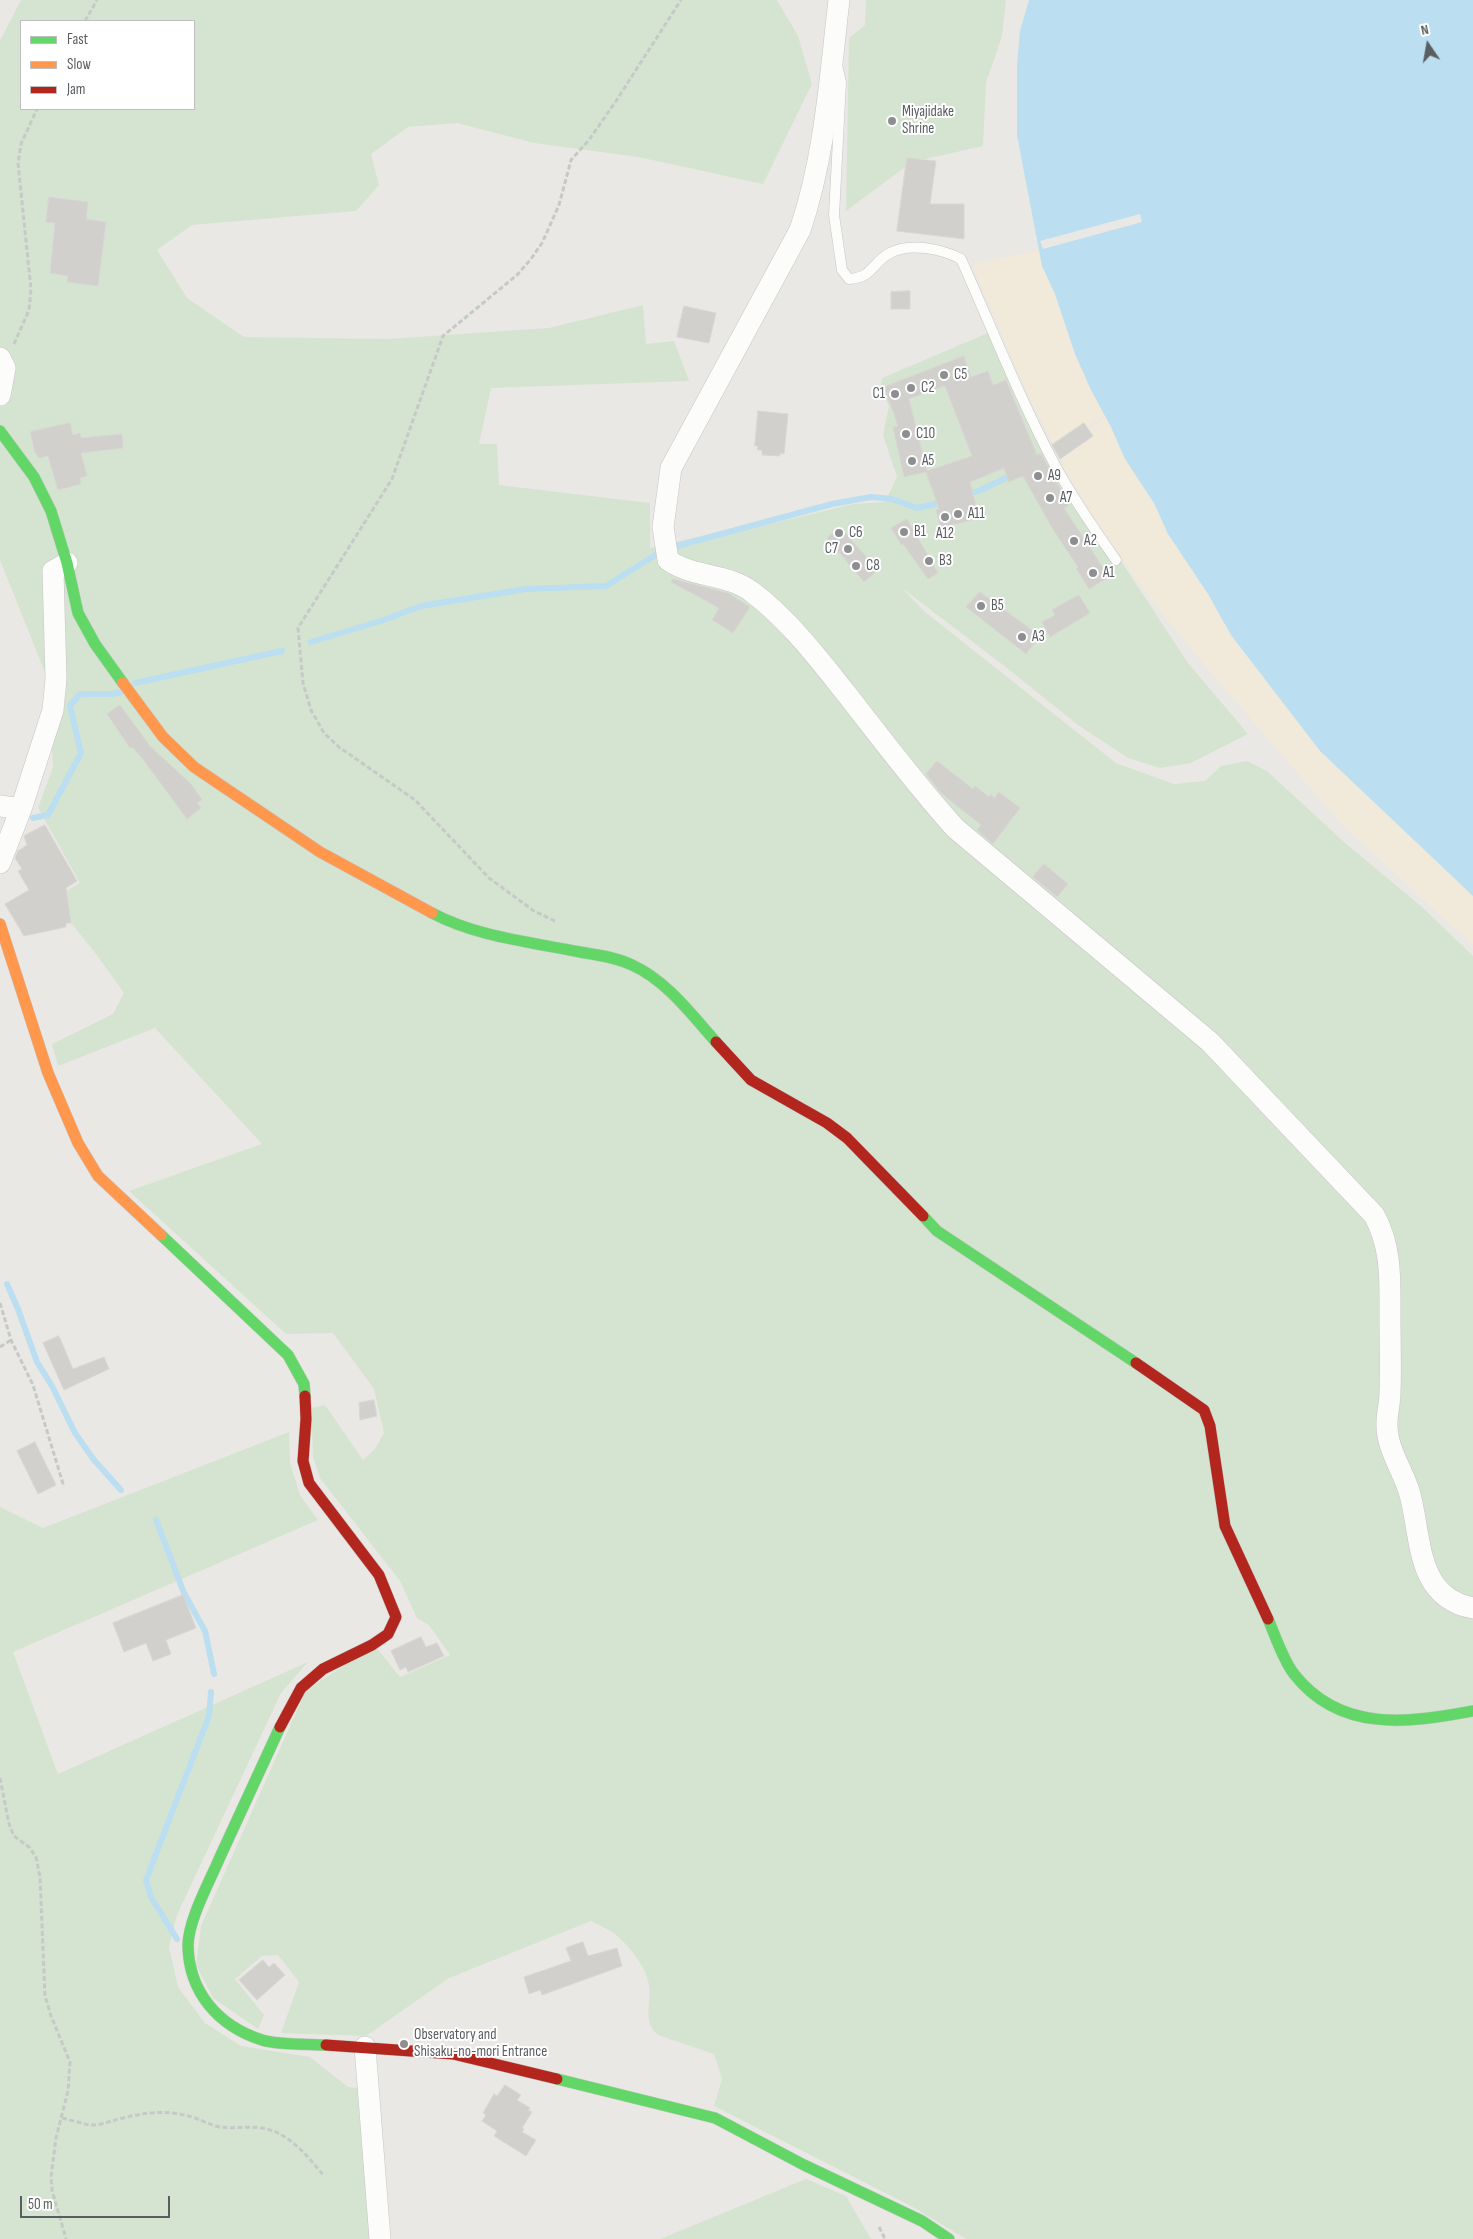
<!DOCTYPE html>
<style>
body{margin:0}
#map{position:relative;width:1473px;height:2239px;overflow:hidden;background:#eae8e4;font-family:"Sofia Sans Condensed",sans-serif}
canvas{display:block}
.legend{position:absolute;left:20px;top:20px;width:175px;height:90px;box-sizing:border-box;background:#fff;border:1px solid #bdbfc0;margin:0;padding:6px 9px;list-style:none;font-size:15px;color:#5a5e61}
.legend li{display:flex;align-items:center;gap:10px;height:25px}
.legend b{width:25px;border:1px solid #bdbfc0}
.north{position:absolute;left:1403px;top:20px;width:50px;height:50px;-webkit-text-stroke:4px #fff;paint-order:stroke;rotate:348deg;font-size:14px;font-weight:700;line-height:20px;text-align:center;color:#5a5e61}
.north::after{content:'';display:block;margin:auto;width:18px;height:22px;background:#5a5e61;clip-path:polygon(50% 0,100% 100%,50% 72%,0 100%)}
.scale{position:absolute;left:20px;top:2196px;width:150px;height:22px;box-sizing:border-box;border:2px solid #5a5e61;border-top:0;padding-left:6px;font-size:15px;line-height:18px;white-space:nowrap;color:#5a5e61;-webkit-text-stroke:4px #fff;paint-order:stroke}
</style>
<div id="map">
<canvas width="1473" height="2239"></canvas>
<ul class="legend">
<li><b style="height:6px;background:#63d668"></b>Fast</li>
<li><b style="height:6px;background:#ff974d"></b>Slow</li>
<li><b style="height:6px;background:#b3261e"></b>Jam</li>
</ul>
<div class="north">N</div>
<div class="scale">50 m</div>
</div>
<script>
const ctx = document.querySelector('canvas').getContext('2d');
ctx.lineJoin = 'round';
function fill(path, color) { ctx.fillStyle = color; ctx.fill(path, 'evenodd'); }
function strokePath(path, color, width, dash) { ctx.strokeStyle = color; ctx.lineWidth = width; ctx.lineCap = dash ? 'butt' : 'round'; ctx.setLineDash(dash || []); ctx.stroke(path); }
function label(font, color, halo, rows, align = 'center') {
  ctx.font = font + ' "Sofia Sans Condensed",sans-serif'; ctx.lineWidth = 4; ctx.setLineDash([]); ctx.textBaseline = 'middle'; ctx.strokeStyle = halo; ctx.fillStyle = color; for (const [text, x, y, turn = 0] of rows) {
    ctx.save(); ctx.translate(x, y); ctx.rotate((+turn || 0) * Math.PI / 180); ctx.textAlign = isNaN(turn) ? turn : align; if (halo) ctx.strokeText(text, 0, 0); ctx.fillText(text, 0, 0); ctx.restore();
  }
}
fill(new Path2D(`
 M21 0H777L798 36 812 84 763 184 638 157 534 143 457 123 408 127 371 154 379 185 356 211 192 225 157 250 187 298 244 337 388 339 549 328 643 305 646 344 674 341 689 381 491 388 479 444H497L499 485 650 503V548L719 532 766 525 853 504 885 502 897 477 883 435 889 406 880 388 882 378 995 330 1050 448 1069 482 1188 663 1248 734 1191 763 1160 768 1128 758 1078 725 1003 665 902 588 925 612 1116 763 1174 784 1205 781 1221 766 1247 761 1267 771 1344 842 1422 907 1473 956V2239H966L911 2206 714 2106 722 2079 714 2054 658 2035C640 2020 654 2000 648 1981 644 1964 628 1945 615 1934 608 1929 599 1925 591 1921L449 1978 366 2036 281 2033 299 1982 278 1955 262 1956 235 1979 264 2015 258 2029 213 1998 196 1965 201 1926 306 1690 375 1646 400 1677 450 1655 429 1625 417 1618 400 1581 320 1478 313 1457 311 1408 325 1405 363 1460 375 1449 384 1433 374 1389 333 1333 286 1334 129 1191 262 1144 155 1028 58 1066 52 1044 113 1014 124 993 96 954 52 899 80 883 38 808 53 767 48 680 0 560V41ZM21 21H194V109H21Z
 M866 0H1006L1002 36 986 83 983 146 912 162 846 211 849 38 865 25Z
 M289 1432 290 1463 300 1495 318 1520 13 1652 58 1774 308 1662 281 1693 177 1915 169 1947 178 1987 205 2023 241 2046 310 2057 348 2087 358 2088 372 2239H0V1507L43 1528Z
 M806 2179 846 2196 871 2239H660Z`), '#d5e4d0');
fill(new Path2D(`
 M1039 250 1042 266 1055 294 1075 354 1104 415 1087 427 1083 423 1053 444 1029 397 973 268 975 264Z
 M1106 417 1125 459 1154 503 1168 534 1208 594 1231 635 1320 751 1473 896V945L1344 827 1207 668 1146 593 1096 521 1063 467 1062 458 1093 437 1088 430Z`), '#f1eada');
fill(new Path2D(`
 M1029 0H1473V896L1320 751 1231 635 1208 594 1168 534 1154 503 1125 459 1111 427 1091 390 1075 354 1055 294 1042 266 1017 135V66L1020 31Z`), '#bbdef1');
fill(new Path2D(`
 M1140 214 1142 222 1043 249 1040 241Z`), '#eae8e4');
strokePath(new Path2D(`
 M966 495 981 490 1014 474
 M677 546 832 504 871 497 892 499 917 508 945 502
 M311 642 384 620 421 606 526 589 606 586 657 554
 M135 683 282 651
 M33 818 48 815 81 753 70 706 80 694H112L121 692
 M7 1284 18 1309 37 1362 52 1386 75 1433 94 1460 121 1490
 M156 1520 184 1593 205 1631 214 1674
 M177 1939 151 1897 146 1880 209 1716 211 1692`), '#bbdef1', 6);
const building = new Path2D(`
 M907 158 936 161 930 204H964V239L897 231Z
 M49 197 88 202 86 219 106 222 98 286 67 282 68 276 50 273 55 223 46 222Z
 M910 291V309H891V292Z
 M684 306 716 313 709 343 677 337Z
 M964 356 971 377 988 371 993 385 1006 380 1037 455 1041 453 1069 505 1064 508 1109 577 1089 589 1076 568 1078 567 1052 528 1023 476 1009 482 1004 468 970 482 979 518 941 528 936 510 939 509 926 472 904 477 893 427 898 426 884 387ZM945 386 972 456 927 471 909 399Z
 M758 411 788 414 784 454 780 453V456L762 455V450H757L758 446H755Z
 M70 423 73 435 80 433 81 438 122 434 123 448 81 453 87 476 80 478 81 484 58 490 48 456 39 458 35 452 30 432Z
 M1084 423 1093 436 1060 459 1052 445Z
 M907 519 938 573 928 579 903 544 901 545 891 528Z
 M840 527 878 570 864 582 827 538Z
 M673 579 728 593 750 607 733 633 712 620 719 608 671 582Z
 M980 592 1040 636 1026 654 966 607Z
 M1079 595 1090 613 1050 637 1042 622 1055 615 1052 610Z
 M120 705 150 746 191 784 202 800 197 803 201 808 187 819 142 758 132 747 130 748 107 714Z
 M937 761 973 789 975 786 989 797 991 794 994 798 999 792 1020 808 993 844 977 830 981 825 941 793 926 774Z
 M45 825 77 881 66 888 71 923H66V927L24 936 5 904 29 890 18 871 22 869 15 858 18 851 27 845 24 836Z
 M1044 864 1068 884 1057 897 1033 877Z
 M59 1336 73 1369 104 1357 109 1369 64 1390 43 1343Z
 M374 1400 377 1416 360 1420 359 1403Z
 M35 1442 56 1485 38 1494 17 1451Z
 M183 1595 196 1628 166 1640 171 1654 153 1661 146 1643 124 1652 113 1623Z
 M421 1637 426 1647 437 1643 444 1656 408 1672 406 1667 400 1670 391 1651Z
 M583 1942 588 1956 617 1948 622 1966 542 1995 540 1990 529 1994 524 1977 571 1961 566 1948Z
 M263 1960 269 1967 274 1963 285 1975 257 2000 239 1980Z
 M505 2085 521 2095 517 2100 530 2108 528 2110 532 2112 522 2128 524 2129 522 2132 536 2140 526 2156 494 2136 497 2131 482 2121 486 2115 483 2113 494 2094 497 2096Z`);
fill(building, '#d1d0cd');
strokePath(building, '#d9d7d4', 1);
const lane = new Path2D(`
 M838 69 841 82 834 215 842 270 849 279C874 277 871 263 890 253 910 242 942 249 961 259 992 328 1020 400 1056 467 1074 500 1095 530 1116 560`);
const street = new Path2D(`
 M839 0C830 77 825 157 800 230L671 468 663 527 668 560C693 578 728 573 752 592 788 619 817 657 845 692 881 738 916 785 955 828L1210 1042 1374 1215C1392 1247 1390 1281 1390 1318 1390 1343 1391 1368 1390 1393 1390 1403 1387 1413 1387 1423 1386 1447 1402 1469 1409 1491 1422 1534 1414 1597 1473 1608
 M0 358 5 368 0 395
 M0 806 21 809
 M0 863 21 809 53 710 56 679 53 571 67 563
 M365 2047 380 2239`);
const fast = new Path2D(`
 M0 431 34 477 51 511 67 563 78 613 95 644 123 683
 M432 913C477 937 531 942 580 952 597 955 616 957 632 965 666 980 692 1015 716 1042
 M923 1216 937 1231 1136 1363
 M161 1235 288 1355 304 1384 305 1396
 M1268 1619C1275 1635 1283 1660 1294 1674 1340 1733 1409 1723 1473 1711
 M280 1727C260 1770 240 1814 220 1857 210 1881 188 1920 188 1946 189 1992 218 2026 262 2040 277 2045 309 2044 326 2045
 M557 2079 715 2118 804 2165 922 2221 949 2239`);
const slow = new Path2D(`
 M123 683 163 737 194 767 320 852 432 913
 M0 924 48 1073 78 1143 98 1176 161 1235`);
const jam = new Path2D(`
 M716 1042 751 1080 827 1123 847 1138 923 1216
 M1136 1363 1204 1410 1210 1426 1225 1526 1268 1619
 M280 1727 301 1688 323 1669 372 1645 388 1634 396 1617 379 1575 309 1483 303 1461 306 1419 305 1396
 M326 2045 453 2054 557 2079`);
strokePath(lane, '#c5c5c5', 11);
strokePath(street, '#c5c5c5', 22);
strokePath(fast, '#c6c6c6', 12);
strokePath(slow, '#c6c6c6', 12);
strokePath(jam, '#c6c6c6', 12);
strokePath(new Path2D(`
 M85 21 97 0
 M14 344 29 310 31 289 18 163 21 144 37 109
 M555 921 534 911 489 878 415 800 339 747 324 733 311 710 303 683 298 628 392 479 443 336 517 275 531 259 542 243 559 205 571 160 589 140 616 101 681 0
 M0 1303 11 1340 33 1385 64 1487
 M0 1347 11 1340
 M0 1778 9 1824 14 1836 29 1847 36 1857 40 1877 45 1996 51 2016 70 2062 68 2091 56 2138 51 2177 52 2190 66 2239
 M62 2118 89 2125H97C127 2117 153 2108 184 2115 196 2117 207 2124 220 2127 234 2129 248 2126 262 2128 289 2132 308 2157 324 2176
 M879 2227 885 2239`), '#c5cac7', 3, [5, 2.5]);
strokePath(lane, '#fcfcfb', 10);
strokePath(street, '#fcfcfb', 21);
strokePath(fast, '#63d668', 11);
strokePath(slow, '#ff974d', 11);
strokePath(jam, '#b3261e', 11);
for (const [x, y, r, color] of [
 [892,121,5,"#8c8e8f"],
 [944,375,5,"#8c8e8f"],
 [911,388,5,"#8c8e8f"],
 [895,394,5,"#8c8e8f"],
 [906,434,5,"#8c8e8f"],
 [912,461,5,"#8c8e8f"],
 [1038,476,5,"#8c8e8f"],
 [1050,498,5,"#8c8e8f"],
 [958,514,5,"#8c8e8f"],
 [945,517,5,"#8c8e8f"],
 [904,532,5,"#8c8e8f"],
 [839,533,5,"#8c8e8f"],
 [1074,541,5,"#8c8e8f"],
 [848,549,5,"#8c8e8f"],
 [929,561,5,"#8c8e8f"],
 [856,566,5,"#8c8e8f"],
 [1093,573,5,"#8c8e8f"],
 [981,606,5,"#8c8e8f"],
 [1022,637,5,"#8c8e8f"],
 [404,2044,5,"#8c8e8f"]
]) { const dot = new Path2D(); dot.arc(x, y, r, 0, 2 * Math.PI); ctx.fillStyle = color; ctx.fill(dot); strokePath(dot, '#fff', 2); }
label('15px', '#5a5e61', '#fff', [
 ["Miyajidake",902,112],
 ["Shrine",902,129],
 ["C5",954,375],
 ["C2",921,388],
 ["C1",885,394,"right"],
 ["C10",916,434],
 ["A5",922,461],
 ["A9",1048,476],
 ["A7",1060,498],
 ["A11",968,514],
 ["B1",914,532],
 ["C6",849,533],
 ["A12",945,534,"center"],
 ["A2",1084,541],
 ["C7",838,549,"right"],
 ["B3",939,561],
 ["C8",866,566],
 ["A1",1103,573],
 ["B5",991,606],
 ["A3",1032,637],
 ["Observatory and",414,2035],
 ["Shisaku-no-mori Entrance",414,2052]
], 'left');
</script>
